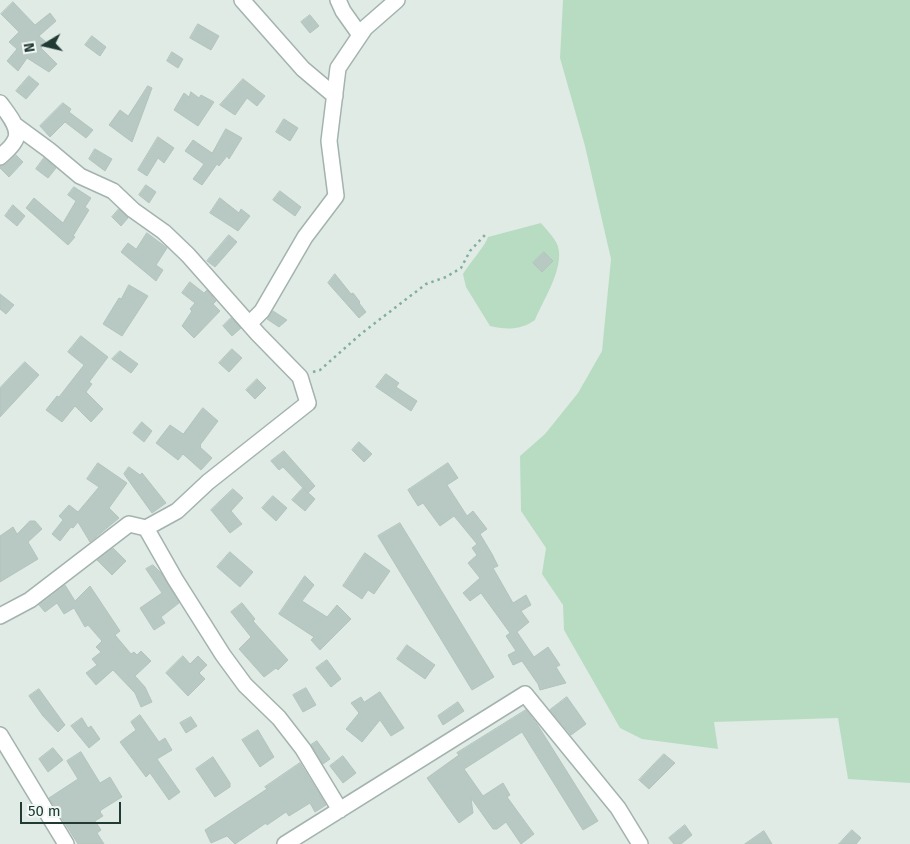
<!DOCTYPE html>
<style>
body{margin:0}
#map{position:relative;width:910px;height:844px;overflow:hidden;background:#e0ebe6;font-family:"Fira Sans",sans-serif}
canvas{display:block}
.north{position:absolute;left:20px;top:20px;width:50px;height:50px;-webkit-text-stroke:4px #f0f7f4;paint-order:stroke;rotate:261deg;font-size:14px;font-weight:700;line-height:20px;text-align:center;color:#213b34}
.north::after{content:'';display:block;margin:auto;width:18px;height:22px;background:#213b34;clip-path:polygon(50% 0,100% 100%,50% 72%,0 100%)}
.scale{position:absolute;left:20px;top:802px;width:101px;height:22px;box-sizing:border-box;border:2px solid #213b34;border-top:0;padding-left:6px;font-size:15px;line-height:18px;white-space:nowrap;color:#213b34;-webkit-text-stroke:4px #f0f7f4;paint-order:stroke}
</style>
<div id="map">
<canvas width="910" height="844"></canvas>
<div class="north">N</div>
<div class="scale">50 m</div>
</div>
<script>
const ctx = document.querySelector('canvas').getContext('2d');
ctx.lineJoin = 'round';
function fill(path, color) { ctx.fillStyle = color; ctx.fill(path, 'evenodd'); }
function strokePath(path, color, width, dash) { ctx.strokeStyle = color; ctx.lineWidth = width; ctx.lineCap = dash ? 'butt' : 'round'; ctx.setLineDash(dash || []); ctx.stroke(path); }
fill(new Path2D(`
 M563 0H910V783L848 779 838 718 714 722 718 749 642 739 620 728 564 630 563 605 542 574 546 548 521 511 520 456 545 434 578 393 602 351 611 259 585 146 560 58Z
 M541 223C546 229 552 235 556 242 568 263 543 300 535 320 521 330 506 330 490 326L466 287 463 274C469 264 485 246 488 237Z`), '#b8dcc2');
const building = new Path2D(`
 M13 2 35 25 50 13 56 21 39 36 46 42 41 48 57 64 49 72 27 58 18 71 7 61 17 49 9 42 19 32 1 14Z
 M310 15 319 26 310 33 301 22Z
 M198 24 219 36 211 50 190 38Z
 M92 36 106 47 100 56 85 45Z
 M172 52 183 59 178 68 167 61Z
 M29 76 39 84 26 99 16 91Z
 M243 79 265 96 257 106 247 98 235 115 220 105Z
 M148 86 152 88 132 142 109 125 120 110 128 116Z
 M191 92 199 98 201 95 214 102 198 126 174 110 184 93 189 97Z
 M63 103 71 109 69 112 93 130 86 138 65 122 50 137 40 126Z
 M284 119 298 128 290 141 276 132Z
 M226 129 242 138 229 159 227 156 219 166 217 164 202 185 193 179 204 164 185 151 193 140 212 153Z
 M158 137 174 148 164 163 158 158 147 176 138 170Z
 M95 149 112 159 105 171 89 159Z
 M16 155 23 162 9 177 0 168V166L6 164Z
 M44 158 56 168 48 178 36 169Z
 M146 185 156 192 149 203 139 195Z
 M74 187 91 198 85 207 89 210 73 236 75 237 68 245 26 208 34 198 63 223 76 201 68 195Z
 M280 191 301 207 295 216 273 200Z
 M220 198 239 213 241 209 250 216 238 231 210 213Z
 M13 205 25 216 17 226 5 216Z
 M119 209 128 218 121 226 112 217Z
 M147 233 167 248 156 265 163 270 156 281 121 252 128 243 136 249Z
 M229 235 237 242 215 267 207 261Z
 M544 252 553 261 542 272 533 263Z
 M335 274 351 294 353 293 360 302 359 303 366 312 359 318 328 283Z
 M190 282 204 293 207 290 216 301 213 304 220 311 194 338 182 326 192 311 190 309 195 303 182 293Z
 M129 285 148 296 122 336 103 324 119 298 121 299Z
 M0 294 14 305 6 314 0 309Z
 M273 311 287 320 279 327 267 319Z
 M231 318 241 328 232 336 223 326Z
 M81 336 108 357 89 382 92 384 86 392 103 409 91 422 75 406 62 422 46 410 57 396 59 397 84 365 68 352Z
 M232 349 242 358 229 372 219 363Z
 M120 351 138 364 131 373 112 359Z
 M25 362 39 375 0 417V388Z
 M386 374 399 383 396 387 417 401 411 411 376 387Z
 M257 379 266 388 255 399 246 390Z
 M203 408 218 421 200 445 201 446 200 447 212 458 201 470 183 454 178 460 156 443 170 425 183 434Z
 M142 422 152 431 144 442 133 433Z
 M359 442 372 454 364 462 352 450Z
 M284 451 315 486 308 493 283 467 279 470 271 461Z
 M98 463 127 483 109 508 119 518 90 542 78 522 73 528 71 527 60 541 52 534 63 520 59 516 69 505 78 512 99 487 87 479Z
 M448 463 458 478 447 485 467 516 473 511 487 529 480 534 492 554 498 566 493 568 513 603 526 595 531 605 521 611 529 622 517 632 534 657 548 647 560 665 556 667 566 683 540 690 538 684 522 661 513 665 508 655 516 651 506 636 510 633 481 593 470 601 463 593 480 578 468 563 477 555 472 548 477 544 454 516 440 526 423 503 418 506 408 490Z
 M129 467 140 475 142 473 166 503 152 513 124 474Z
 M303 488 315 499 305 511 292 500Z
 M233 489 243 498 231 511 242 524 230 533 211 510Z
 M273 496 287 508 276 521 262 508Z
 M30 521H35L42 529 28 542 38 559 0 582V536L13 527 17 534Z
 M400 523 494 677 472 690 378 536Z
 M113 548 126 561 112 575 97 560Z
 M230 552 253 572 240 587 217 567Z
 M365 553 390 571 374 594 368 590 362 599 343 586Z
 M153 565 162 574 179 603 161 617 165 623 154 630 140 608 162 593 146 569Z
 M305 576 314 585 302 601 327 617 337 605 351 619 320 650 311 640 314 637 279 614Z
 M65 585 75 601 90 586 120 631 115 635 131 654 134 652 137 655 141 651 151 661 135 676 145 687 152 702 141 707 135 693 113 670 96 685 86 673 97 665 92 659 101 652 96 647 102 641 88 625 85 627 74 608 64 614 57 603 45 612 39 605Z
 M242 603 255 619 253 621 288 660 278 670 276 668 264 677 239 649 251 637 231 612Z
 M407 645 435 665 425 679 397 659Z
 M183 656 190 664 198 656 207 665 199 673 205 679 188 696 166 673Z
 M327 660 341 679 331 687 316 668Z
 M306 688 316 705 303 712 293 695Z
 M39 689 65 725 58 732 43 716 29 696Z
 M380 692 404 728 391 736 380 720 362 742 346 729 359 713 351 703 361 697 364 702Z
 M567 697 586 724 571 735 550 710Z
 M458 702 464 711 443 725 438 716Z
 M526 710 537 724 598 821 583 830 522 732 464 769 483 796 503 783 510 795 507 797 534 834 521 844 506 822 497 829H493L471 798 473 813 459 823 427 778 459 755 457 753Z
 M140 715 159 742 165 738 172 750 157 759 180 792 169 800 150 773 146 777 120 742 136 730 131 722Z
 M191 717 197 726 186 733 180 723Z
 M82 718 88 728 91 726 100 739 89 748 71 726Z
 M258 730 274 757 260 767 242 740Z
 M317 741 330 759 323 764 311 745Z
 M53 748 63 760 48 772 39 759Z
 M81 752 100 783 110 777 122 797 101 810 100 812 103 816 95 821 101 830 97 833 104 844H78L49 798 78 779 67 761Z
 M664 754 675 763 649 789 639 780Z
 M343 756 356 773 343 783 330 766Z
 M213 757 230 783V787L215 797 196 769Z
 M300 763 326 805 315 812 310 803 289 816 286 812 267 825 266 823 235 844 227 836 211 843 205 830 267 789 265 787Z
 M685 825 692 835 681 844H674L669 838Z
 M852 830 861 838 856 844H839Z
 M764 831 772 844H745Z`);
fill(building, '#b8c8c2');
strokePath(building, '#b2c4bd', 1);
const minor = new Path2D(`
 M242 0 303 69 335 96
 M338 0 343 11 360 35
 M0 103C7 113 23 130 14 142 11 148 5 152 0 157
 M15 125 49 150 80 176 113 191 133 210 164 232 188 255 258 334 300 377 308 403 208 482 177 511 146 528 175 579 223 655 245 685 279 718 303 749 340 810
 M249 324 262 311 305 237 336 196 329 141 338 68 365 28 397 0
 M0 616 30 600 129 524 146 528
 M0 735 66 844
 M285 844 525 694 618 808 640 844`);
strokePath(minor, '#a3b3ad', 18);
strokePath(new Path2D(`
 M313 372 320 370 362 333 426 284 446 277 461 268 470 251 485 235`), '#80ae9f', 2.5, [2.5, 4]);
strokePath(minor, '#fff', 15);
</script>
